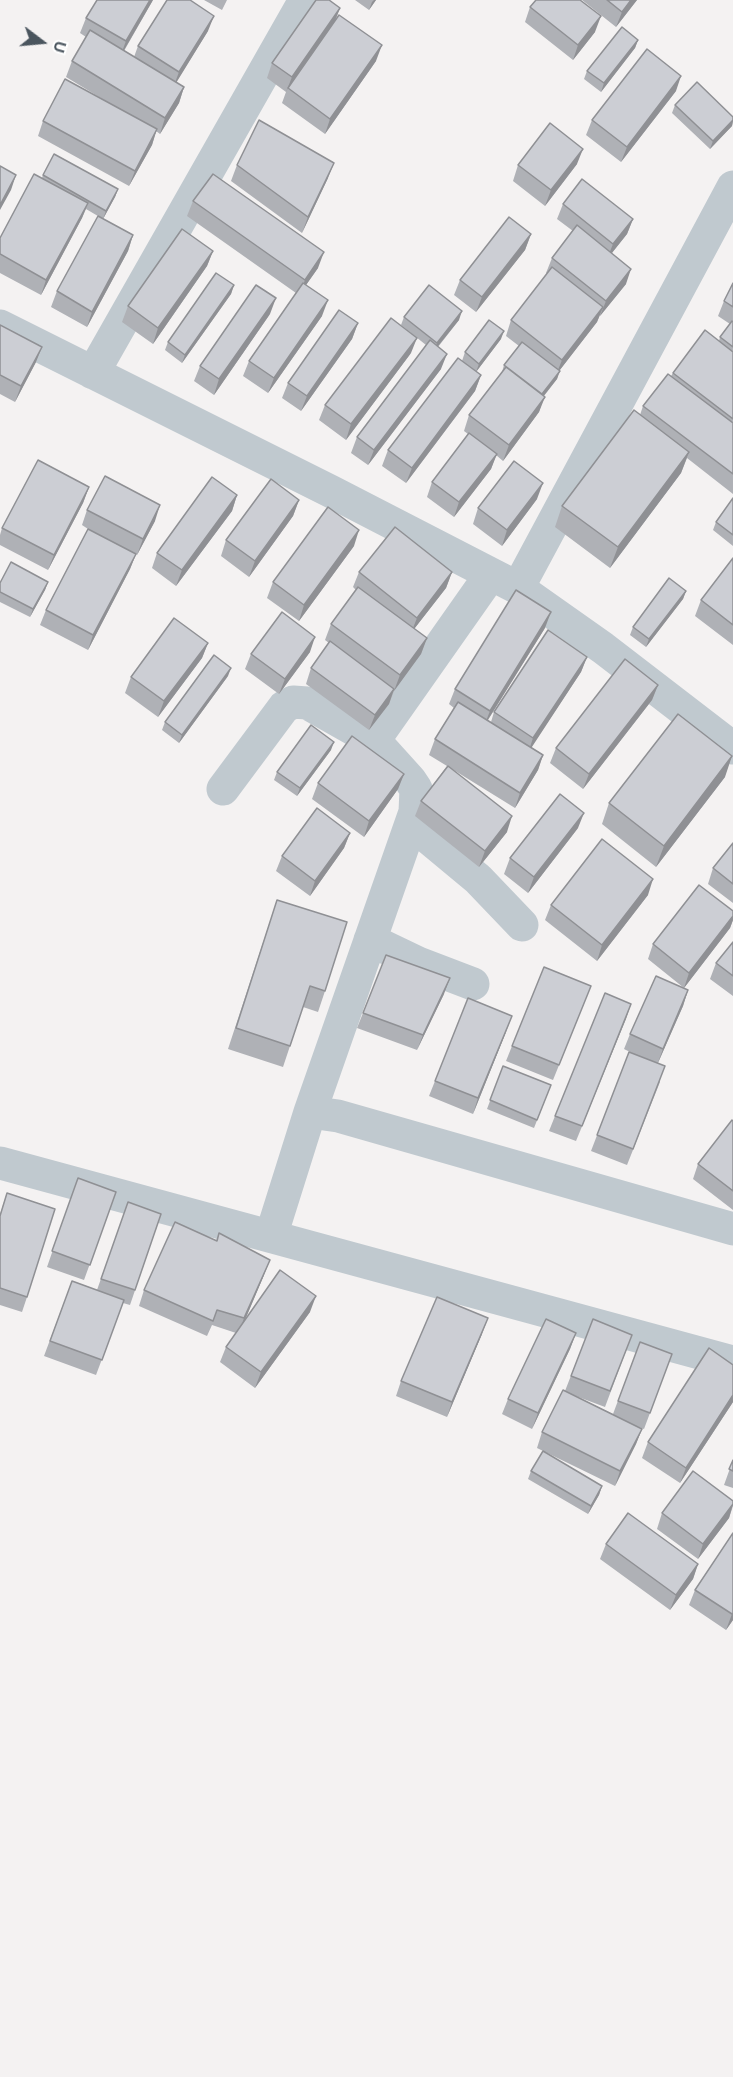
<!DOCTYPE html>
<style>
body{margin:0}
#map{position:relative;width:733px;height:2077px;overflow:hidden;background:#f4f2f2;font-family:Figtree,sans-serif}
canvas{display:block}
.north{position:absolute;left:12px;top:12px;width:60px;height:60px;-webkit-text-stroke:4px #fff;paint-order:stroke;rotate:106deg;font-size:16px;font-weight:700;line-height:24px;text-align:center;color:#4a555e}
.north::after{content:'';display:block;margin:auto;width:21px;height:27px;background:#4a555e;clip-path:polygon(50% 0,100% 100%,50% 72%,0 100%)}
</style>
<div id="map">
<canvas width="733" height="2077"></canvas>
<div class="north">U</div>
</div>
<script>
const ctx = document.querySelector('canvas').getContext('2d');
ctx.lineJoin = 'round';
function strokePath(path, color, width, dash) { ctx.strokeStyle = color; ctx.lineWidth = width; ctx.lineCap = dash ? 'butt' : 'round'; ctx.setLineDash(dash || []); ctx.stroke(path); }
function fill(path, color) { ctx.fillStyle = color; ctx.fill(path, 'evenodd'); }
strokePath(new Path2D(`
 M0 326 332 492 518 588 603 648 733 748
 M93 373 305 0
 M518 588 733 187
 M223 789 284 707 293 702 307 703 360 733 373 739 382 729 491 574
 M413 825 478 879 522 925
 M370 940 418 963 473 984
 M310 1112 415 812 416 789 410 780 373 739
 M0 1163 733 1362
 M271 1236 310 1112 338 1116 733 1229`), '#c0c9cf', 33);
fill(new Path2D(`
 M153 0 124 51 134 57 138 46 208 31 176 82 184 87 179 103 160 134 156 131 152 145 129 186 38 136 43 121 109 103 66 77 72 61 86 37 80 33 86 18Z
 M204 0H227L222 10Z
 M355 0H376L369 10Z
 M582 0H637L616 27Z
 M530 7 595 32 573 60 525 22Z
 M340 8 336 19 376 61 325 134 282 103 286 92 267 78 272 63Z
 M638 40 635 48 601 92 584 79 587 71Z
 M676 91 621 162 586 135 592 120Z
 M675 105 733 117V122L732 126 710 149 672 113Z
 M577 164 545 206 513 181 518 165Z
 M237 165 328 178 302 233 231 181Z
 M43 175 118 189 115 197 103 219 86 209 82 218 41 295 0 273V238L42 178Z
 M193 201 318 268 306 285 322 316 268 393 243 376 249 361 296 293 187 216Z
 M563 204 633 219 627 234 612 253 626 284 600 316V315L597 322 559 371 557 379 544 396 539 412 503 461 496 455 491 469 454 517 427 497 432 482 468 434 464 431 469 415 502 372 504 365 519 346 506 336 511 320 547 274 546 273 552 258 573 231 557 219Z
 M531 234 525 250 476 312 454 295 460 280Z
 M133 235 128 251 87 327 51 307 57 291Z
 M213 251 207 266 153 344 122 322 128 306Z
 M733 283V494L687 458 681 473 610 568 555 527 562 506 640 415 643 406 671 376 673 373 719 341 720 337 730 324 718 316 724 301Z
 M234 285 231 294 182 363 165 350 168 342Z
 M270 314 214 395 194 381 200 366Z
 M404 317 459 320 438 347 441 369 368 465 351 453 357 437 426 345 401 325Z
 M358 323 352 339 301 411 282 398 288 383Z
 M0 325 36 362 15 402 0 394Z
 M501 339 476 372 481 375 475 391 406 483 382 466 388 450 462 361 465 352Z
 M411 353 346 440 319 420 325 405Z
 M89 487 83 503 48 570 0 545V535L2 528Z
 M237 495 232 511 176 586 152 568 157 553Z
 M733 498V546L713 530 716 522Z
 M537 499 502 546 473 524 478 508Z
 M299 500 293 516 249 577 221 556 226 540Z
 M87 510 155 521 137 555 136 554 130 569 88 650 40 625 46 610 88 529 82 525Z
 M354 546 299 621 267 598 273 582Z
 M733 558V645L695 616 701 600Z
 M359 572H452L446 588 414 629 427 638 421 654 394 691 389 704 369 730 306 684 311 668 329 643 325 640 331 624 356 590 353 587Z
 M48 582 45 590 30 617 0 602V583Z
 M686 591 683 599 646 647 630 635 633 627Z
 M545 628 488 720 491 722 494 712 587 657 581 672 531 747 543 755 538 770 515 808 452 769 507 832 479 867 415 816 421 801 447 766 429 755 435 739 454 708 449 704 455 689Z
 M208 643 202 658 158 717 125 693 131 677Z
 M310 652 279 694 245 669 251 654Z
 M228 676 179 743 162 730 165 722Z
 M658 685 652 700 583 789 550 763 556 748Z
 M331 750 297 796 274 780 277 772Z
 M404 774 398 789 364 837 312 799 318 783Z
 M725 777 656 867 602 824 609 803Z
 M578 828 528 893 504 874 510 858Z
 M350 833 344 848 310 896 276 871 282 856Z
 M733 843V903L708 884 713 868Z
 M648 895 597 961 545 920 551 905Z
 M277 900 325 991 318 1012 303 1007 283 1067 228 1049Z
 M733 911V920L730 928 684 988 648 959 653 944Z
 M733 942V996L710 979 716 963Z
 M688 990 683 1006 658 1063 660 1082 627 1165 591 1151 629 1052 638 1056 624 1049 630 1034Z
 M444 994 417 1050 357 1028 363 1013Z
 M585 1001 553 1080 506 1061 512 1046Z
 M631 1004 576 1141 549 1131 555 1116Z
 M506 1032 473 1114 429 1096 435 1081Z
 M503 1066 551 1085 534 1128 487 1109Z
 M733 1121V1210L693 1179 698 1164Z
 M78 1178 116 1192 84 1280 47 1267Z
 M7 1193 27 1297 22 1312 0 1305V1214Z
 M128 1202 161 1214 130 1305 123 1303 96 1375 44 1356 72 1281 97 1290Z
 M219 1233 264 1275 245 1320 310 1312 255 1388 220 1362 226 1347 236 1333 212 1325 207 1336 139 1306 144 1290 216 1241Z
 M593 1319 632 1335 605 1407 573 1395 613 1414 640 1342 672 1354 644 1429 631 1424 642 1429 636 1444 615 1486 537 1448 542 1432 565 1391Z
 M576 1333 570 1349 532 1429 502 1414 508 1399Z
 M482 1334 447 1417 396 1396 401 1381Z
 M733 1365V1402L680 1483 642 1458 648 1442Z
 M733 1460V1488L724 1485Z
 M531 1471 602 1486 599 1495 588 1514 528 1479Z
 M733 1501V1506L729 1518 698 1559 657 1529 662 1513Z
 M733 1533V1620L726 1630 689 1605 695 1590Z
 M606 1544 698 1564 693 1579 670 1610 600 1559Z`), '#afb1b6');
fill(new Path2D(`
 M150 0H153L120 57 126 41Z
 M374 0H376L369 10 372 2Z
 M631 0H637L616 27 622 12Z
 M340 8 334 23 288 88 286 92 292 77Z
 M214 16 208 31 173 88 179 72Z
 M601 16 595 32 573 60 578 45Z
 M638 40 635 48 601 92 604 83Z
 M382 45 376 61 325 134 330 119Z
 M681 76 676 91 621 162 627 147Z
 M184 87 179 103 160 134 165 118Z
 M733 120 732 126 710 149 713 141Z
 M157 129 152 145 129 186 135 171Z
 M583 149 577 164 545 206 551 190Z
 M334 163 328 178 302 233 308 217Z
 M16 175 11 190 0 210V205Z
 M118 189 115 197 103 219 106 211Z
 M88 203 82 218 41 295 46 280Z
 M633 219 627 234 607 259 613 244Z
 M531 234 525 250 476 312 482 297Z
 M133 235 128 251 87 327 92 312Z
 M213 251 207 266 153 344 158 328Z
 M324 252 318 268 299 295 305 280Z
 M631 269 626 284 600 316 606 301Z
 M234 285 231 294 182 363 185 355Z
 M276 298 270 314 214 395 219 379Z
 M328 300 322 316 268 393 274 378Z
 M603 307 597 322 556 375 562 360Z
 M462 311 459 320 434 351 437 343Z
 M358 323 352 339 301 411 307 396Z
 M504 331 501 339 476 372 479 364Z
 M417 338 411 353 346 440 351 424Z
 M42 347 36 362 15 402 21 386Z
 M447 354 441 369 368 465 374 450Z
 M560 371 557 379 538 403 541 395Z
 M481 375 475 391 406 483 412 468Z
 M545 397 539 412 503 461 509 445Z
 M689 452 681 473 610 568 618 547Z
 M497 454 491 469 454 517 459 502Z
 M543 483 537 499 502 546 507 530Z
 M89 487 83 503 48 570 54 555Z
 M237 495 232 511 176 586 182 570Z
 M299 500 293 516 249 577 255 561Z
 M160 505 155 521 137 555 143 539Z
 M359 530 354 546 299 621 304 605Z
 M136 554 130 569 88 650 93 635Z
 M452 572 446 588 411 633 417 618Z
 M48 582 45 590 30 617 33 609Z
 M686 591 683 599 646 647 649 639Z
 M551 612 545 628 484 726 490 711Z
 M315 637 310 652 279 694 285 679Z
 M427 638 421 654 394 691 400 675Z
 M208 643 202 658 158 717 164 701Z
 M587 657 581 672 528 753 533 738Z
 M231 668 228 676 179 743 182 735Z
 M658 685 652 700 583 789 589 774Z
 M394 689 389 704 369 730 375 715Z
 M334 742 331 750 297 796 300 788Z
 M543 755 538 770 515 808 520 793Z
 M732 756 725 777 656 867 664 846Z
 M404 774 398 789 364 837 369 821Z
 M584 813 578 828 528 893 534 877Z
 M512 816 507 832 479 867 485 851Z
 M350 833 344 848 310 896 315 881Z
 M653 879 648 895 597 961 602 945Z
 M733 916V920L730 928 684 988 689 973Z
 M450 978 444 994 417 1050 423 1035Z
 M688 990 683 1006 657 1065 663 1049Z
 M631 1004 626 1019 576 1141 582 1126Z
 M512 1016 506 1032 473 1114 478 1098Z
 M270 1260 264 1275 239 1334 244 1318Z
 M316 1296 310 1312 255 1388 261 1372Z
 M488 1318 482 1334 447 1417 452 1402Z
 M576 1333 570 1349 532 1429 538 1413Z
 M733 1395V1402L680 1483 686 1468Z
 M642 1429 636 1444 615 1486 620 1471Z
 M602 1486 599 1495 588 1514 591 1506Z
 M733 1504 729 1518 698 1559 703 1544Z
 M698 1564 693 1579 670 1610 676 1595Z
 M733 1613V1620L726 1630 732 1614Z`), '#8f9094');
const building = new Path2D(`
 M97 0H150L126 41 86 18Z
 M167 0H190L214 16 179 72 138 46Z
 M316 0H329L340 8 292 77 272 63Z
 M536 0H580L601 16 578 45 530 7Z
 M607 0H631L622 12Z
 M339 15 382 45 330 119 288 88Z
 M622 27 638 40 604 83 587 71Z
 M90 30 184 87 165 118 72 61Z
 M647 49 681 76 627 147 592 120Z
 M65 79 157 129 135 171 43 121Z
 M697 82 733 117V120L713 141 675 105Z
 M259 120 334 163 308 217 237 165Z
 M550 123 583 149 551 190 518 165Z
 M54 154 118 189 106 211 43 175Z
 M0 166 16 175 0 205Z
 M34 174 88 203 46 280 0 254V238Z
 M213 174 324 252 305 280 193 201Z
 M582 179 633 219 613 244 563 204Z
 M98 216 133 235 92 312 57 291Z
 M509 217 531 234 482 297 460 280Z
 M577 225 631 269 606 301 552 258Z
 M182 229 213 251 158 328 128 306Z
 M552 267 603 307 562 360 511 320Z
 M216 273 234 285 185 355 168 342Z
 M303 283 328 300 274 378 249 361Z
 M733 283V307L724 301Z
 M256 285 276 298 219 379 200 366Z
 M429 285 462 311 437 343 404 317Z
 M339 310 358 323 307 396 288 383Z
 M391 318 417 338 351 424 325 405Z
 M489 320 504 331 479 364 465 352Z
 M732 321 733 322V347L720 337Z
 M0 325 42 347 21 386 0 375Z
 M705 330 733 352V419L673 373Z
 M430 340 447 354 374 450 357 437Z
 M522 342 560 371 542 394 504 365Z
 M458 358 481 375 412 468 388 450Z
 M506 367 545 397 509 445 469 415Z
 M668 374 733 423V474L643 406Z
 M634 410 689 452 618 547 562 506Z
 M469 433 497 454 459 502 432 482Z
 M38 460 89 487 54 555 2 528Z
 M514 461 543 483 507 530 478 508Z
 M105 476 160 505 143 539 87 510Z
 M212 477 237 495 182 570 157 553Z
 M271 479 299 500 255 561 226 540Z
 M733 498V535L716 522Z
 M328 507 359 530 304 605 273 582Z
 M395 527 452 572 417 618 359 572Z
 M88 529 136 554 93 635 46 610Z
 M733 558V625L701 600Z
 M11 562 48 582 33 609 0 592V583Z
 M669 578 686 591 649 639 633 627Z
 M358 587 427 638 400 675 331 624Z
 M516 590 551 612 490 711 455 689Z
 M282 612 315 637 285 679 251 654Z
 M174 618 208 643 164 701 131 677Z
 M548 630 587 657 533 738 494 712Z
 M330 641 394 689 375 715 311 668Z
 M214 655 231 668 182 735 165 722Z
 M625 659 658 685 589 774 556 748Z
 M458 702 543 755 520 793 435 739Z
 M678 714 732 756 664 846 609 803Z
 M311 725 334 742 300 788 277 772Z
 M352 736 404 774 369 821 318 783Z
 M448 766 512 816 485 851 421 801Z
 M560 794 584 813 534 877 510 858Z
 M317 808 350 833 315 881 282 856Z
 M602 839 653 879 602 945 551 905Z
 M733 843V884L713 868Z
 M699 885 733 911V916L689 973 653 944Z
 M277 900 347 922 325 991 310 986 290 1046 236 1028Z
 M733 942V976L716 963Z
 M386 955 450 978 423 1035 363 1013Z
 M544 967 591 986 559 1065 512 1046Z
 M656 976 688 990 663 1049 630 1034Z
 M605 993 631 1004 582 1126 555 1116Z
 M468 998 512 1016 478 1098 435 1081Z
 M629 1052 665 1066 633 1149 597 1135Z
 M503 1066 551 1085 537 1120 490 1100Z
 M732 1120 733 1121V1191L698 1164Z
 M78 1178 116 1192 90 1265 52 1251Z
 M7 1193 55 1209 27 1297 0 1288V1216Z
 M128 1202 161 1214 135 1290 101 1279Z
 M175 1222 217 1241 219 1233 270 1260 244 1318 217 1310 213 1321 144 1290Z
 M280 1270 316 1296 261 1372 226 1347Z
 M72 1281 124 1300 102 1360 50 1341Z
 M437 1297 488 1318 452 1402 401 1381Z
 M546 1319 576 1333 538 1413 508 1399Z
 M593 1319 632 1335 610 1391 571 1376Z
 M640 1342 672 1354 650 1413 618 1401Z
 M709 1348 733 1365V1395L686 1468 648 1442Z
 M563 1390 642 1429 620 1471 542 1432Z
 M543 1451 602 1486 591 1506 531 1471Z
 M733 1460V1471L729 1469Z
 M693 1471 733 1501V1504L703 1544 662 1513Z
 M628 1513 698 1564 676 1595 606 1544Z
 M733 1533V1613L732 1614 695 1590Z`);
fill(building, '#ccced4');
strokePath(building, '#8f9094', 1.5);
</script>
